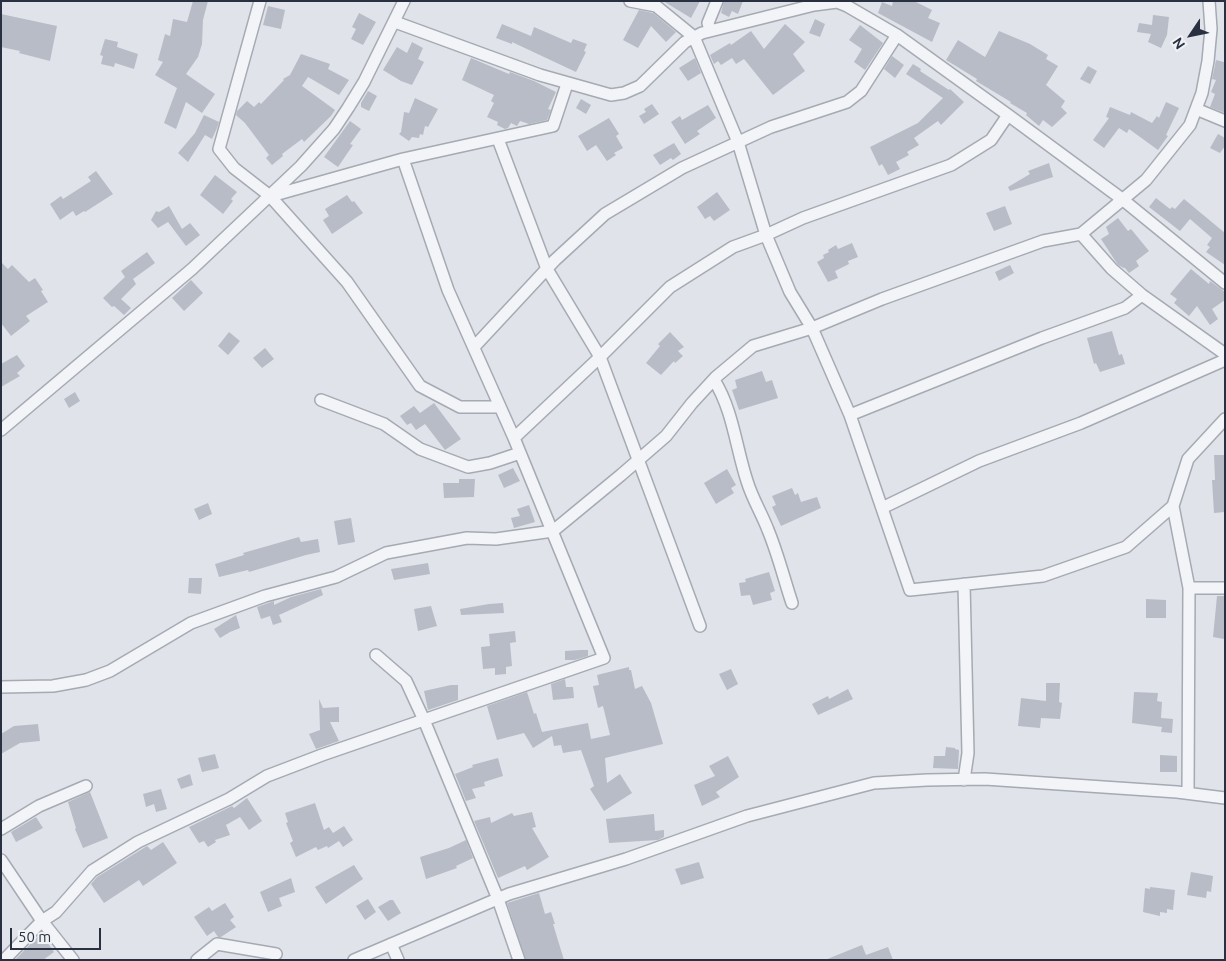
<!DOCTYPE html>
<style>
body{margin:0}
#map{position:relative;width:1226px;height:961px;overflow:hidden;background:#e0e3e9;font-family:Ubuntu,sans-serif}
canvas{display:block}
.frame{position:absolute;inset:0;border:2px solid #293040;pointer-events:none}
.north{position:absolute;left:1166px;top:10px;width:50px;height:50px;-webkit-text-stroke:4px #f0f2f6;paint-order:stroke;rotate:236deg;font-size:14px;font-weight:700;line-height:20px;text-align:center;color:#293040}
.north::after{content:'';display:block;margin:auto;width:18px;height:22px;background:#293040;clip-path:polygon(50% 0,100% 100%,50% 72%,0 100%)}
.scale{position:absolute;left:10px;top:928px;width:91px;height:22px;box-sizing:border-box;border:2px solid #293040;border-top:0;padding-left:6px;font-size:15px;line-height:18px;white-space:nowrap;color:#293040;-webkit-text-stroke:4px #f0f2f6;paint-order:stroke}
</style>
<div id="map">
<canvas width="1226" height="961"></canvas>
<div class="frame"></div>
<div class="north">N</div>
<div class="scale">50 m</div>
</div>
<script>
const ctx = document.querySelector('canvas').getContext('2d');
ctx.lineJoin = 'round';
function fill(path, color) { ctx.fillStyle = color; ctx.fill(path, 'evenodd'); }
function strokePath(path, color, width, dash) { ctx.strokeStyle = color; ctx.lineWidth = width; ctx.lineCap = dash ? 'butt' : 'round'; ctx.setLineDash(dash || []); ctx.stroke(path); }
fill(new Path2D(`
 M193 1H208L203 20 202 44 198 57 186 74 215 94 202 113 186 102 176 129 164 123 177 88 155 75 163 62 158 60 165 34 170 36 173 19 187 22Z
 M663 1H700L691 18Z
 M724 1H743L738 14 732 11 729 17 721 13Z
 M893 1H914L932 10 928 18 940 23 932 42 878 13 882 2 892 6Z
 M268 6 285 10 281 29 263 25Z
 M639 10 653 13 676 32 666 42 651 26 638 48 623 40Z
 M359 13 376 22 363 45 351 39 356 29 352 27Z
 M1 14 57 26 50 61 19 53 20 51 1 47Z
 M1153 15 1169 17 1167 35 1161 48 1148 42 1151 34 1137 32 1139 23 1152 25Z
 M815 19 825 24 820 37 809 33Z
 M502 24 531 36 534 27 571 43 573 39 587 44 584 51 586 52 576 72 512 42V44L496 38Z
 M785 24 805 42 793 54 805 71 773 95 744 59 736 64 732 58 721 65 718 61 714 64 710 55 730 43 731 45 751 31 764 49Z
 M860 25 883 43 865 70 854 62 862 49 849 40Z
 M999 31 1030 44 1048 55 1046 59 1058 66 1046 85 1065 101 1061 107 1067 113 1052 127 1043 120 1039 126 1026 115 1027 113 1010 103 1011 102 976 81 977 79 946 60 958 40 985 57Z
 M105 39 118 42 117 47 138 54 134 69 115 63 114 67 101 64 103 56 100 55Z
 M412 42 423 48 418 59 424 62 412 85 401 81 383 70 397 47 407 53Z
 M301 54 330 64 328 69 349 80 339 95 308 77 302 86 335 110 331 116 304 142 302 139 282 154 283 156 272 165 266 158 269 155 245 123 236 115 237 111 247 101 254 107 259 102 261 104 284 80 283 79 290 75Z
 M892 56 904 65 895 78 884 69Z
 M471 58 509 74 510 72 534 81 556 92 548 109 551 110 547 120 529 124 520 121 517 126 511 123 508 128 505 129 497 125 498 122 487 117 494 103 491 101 494 95 462 80Z
 M695 58 701 73 688 81 679 68Z
 M1225 59V113L1210 107 1215 94 1211 92 1216 80 1212 79 1216 60 1224 62Z
 M913 64 921 69 920 71 949 90 950 89 964 102 941 125 938 121 914 138 919 145 907 152 909 155 896 162 900 169 888 175 882 164 879 166 870 147 918 123 943 98 906 74Z
 M1088 66 1097 71 1090 84 1080 79Z
 M368 91 377 96 369 111 361 107V103Z
 M415 98 438 109 428 127 425 126 423 135 420 134 419 138 412 137 409 141 399 134 401 132 404 112 409 113Z
 M581 99 591 105 586 114 576 108Z
 M1166 102 1179 108 1166 135 1168 136 1158 150 1129 129 1127 133 1119 128 1104 148 1093 140 1109 118 1106 117 1110 107 1130 115 1131 112 1152 123 1157 116 1159 118Z
 M652 104 659 114 644 124 639 116 646 112 644 109Z
 M708 105 716 118 697 131 700 134 685 144 671 122 680 116 682 120Z
 M204 115 219 122 217 128 212 139 205 135 188 162 178 153 195 133Z
 M609 118 619 134 616 136 623 148 614 153 616 155 607 161 596 145 587 151 578 136Z
 M350 121 361 129 350 144 353 145 338 167 324 157Z
 M1218 134 1225 138V146L1220 153 1210 148Z
 M674 143 681 154 673 160 671 158 660 165 653 155Z
 M1049 163 1053 177 1010 191 1008 187 1030 174 1028 171Z
 M96 171 113 194 85 212 84 211 76 216 73 211 60 220 50 204 61 196 63 199 91 181 88 177Z
 M215 175 237 192 231 199 233 201 223 214 200 195Z
 M717 192 730 210 714 221 710 216 705 219 697 207Z
 M347 195 352 202 354 201 363 213 332 234 323 220 329 216 325 209Z
 M1156 198 1170 209 1172 207 1175 209 1184 199 1225 233V265L1206 252 1210 247 1207 245 1212 238 1190 219 1180 231 1149 207Z
 M169 206 182 229 190 223 200 235 186 246 168 222 158 228 151 220 156 211 159 212Z
 M1005 206 1012 224 994 231 986 213Z
 M1118 218 1128 231 1131 229 1149 251 1136 261 1139 266 1129 273 1125 268H1124L1118 265 1101 239 1109 234 1106 227Z
 M852 243 858 257 848 261 849 264 835 271 838 278 828 282 817 262 824 258 823 255 829 252 828 250 836 245 838 249Z
 M147 252 155 263 133 279 136 284 121 299 131 308 124 315 114 306 112 307 103 298 125 277 121 271Z
 M1 262 8 269 12 265 29 282 35 278 43 290 41 291 48 302 26 316 30 321 11 336 1 323Z
 M1010 265 1014 273 999 281 995 272Z
 M1191 269 1209 284 1210 281 1225 292V300L1212 309 1218 319 1210 325 1197 306 1189 316 1174 303 1177 299 1170 294Z
 M191 280 203 293 184 311 172 298Z
 M1112 331 1119 355 1122 354 1125 364 1100 372 1096 363 1094 364 1087 338Z
 M229 332 240 341 228 355 218 346Z
 M670 332 684 347 678 351 683 356 675 363 674 361 661 375 646 363 660 346 658 344Z
 M265 348 274 359 262 368 253 358Z
 M17 355 25 366 17 373 20 376 1 387V364Z
 M762 371 766 382 772 380 778 398 739 410 732 390 737 388 735 380Z
 M75 392 80 401 69 408 64 399Z
 M434 403 461 439 445 450 425 424 416 430 411 423 407 425 400 416 414 406 420 413Z
 M1214 455H1225V512L1214 513 1212 480H1215Z
 M513 468 520 481 504 488 498 475Z
 M727 469 736 485 731 488 734 493 716 504 704 483Z
 M459 479H475L474 497 444 498 443 483H459Z
 M792 488 795 495 798 493 801 502 817 497 821 508 781 526 772 507 776 505 772 496Z
 M208 503 212 514 199 520 194 509Z
 M529 505 535 522 514 528 511 518 520 516 517 509Z
 M351 518 355 542 338 545 334 521Z
 M299 537 301 542 318 539 320 552 306 555 249 572 248 570 219 577 215 564 244 555 243 553Z
 M428 563 430 574 394 580 391 569Z
 M769 572 775 591 770 593 772 600 753 605 750 595 741 596 739 583 746 582 745 579Z
 M189 578H202L201 594 188 593Z
 M321 589 323 595 279 615 282 622 273 625 270 616 261 619 257 607 274 601V605L291 597Z
 M1217 596H1225L1224 639 1213 637Z
 M1146 599 1166 600V618H1146Z
 M503 603 504 613 461 615 460 609 489 604Z
 M431 606 437 626 418 631 414 609Z
 M236 615 240 628 230 632 220 638 214 629Z
 M515 631 516 642 510 643 512 666 506 667V674L495 675V668L483 669 481 647 490 646 489 634Z
 M581 650H588V656L575 660H565V651Z
 M629 667V670H631L635 689 642 686 651 703 663 744 605 758 607 783 620 774 632 793 604 811 590 789 594 786 581 750 563 753 561 745 554 746 552 736 533 748 524 733 497 740 487 706 527 692 534 714 536 713 542 732 588 723 591 739 610 735 603 706 598 708 593 686 599 685 597 675Z
 M731 669 738 684 727 690 719 674Z
 M565 679 566 687H573L574 698 553 700 551 684Z
 M1046 683H1060L1059 702 1062 703 1060 719 1041 718 1040 728 1018 726 1021 698 1046 701Z
 M451 685H458V700L428 710 424 691Z
 M848 689 853 699 818 715 812 704 828 696 829 699Z
 M1134 692 1158 693 1157 701 1162 702 1161 718 1173 719 1172 733 1161 732 1162 727 1132 723Z
 M319 699 323 708 339 707V722H330L339 741 316 749 309 734 320 730Z
 M38 724 40 741 20 743 1 754V734L14 726Z
 M946 747 955 748V749L959 750 958 769 933 768 934 756H945Z
 M215 754 219 768 202 772 198 758Z
 M1160 755 1177 756V772H1160Z
 M728 756 739 777 716 792 720 797 702 806 694 785 715 776 709 766Z
 M498 758 503 776 484 782 485 786 472 789 476 798 466 801 455 774 473 767 472 765Z
 M190 774 193 785 181 789 177 779Z
 M161 789 167 809 156 812 154 804 146 807 143 794Z
 M90 792 108 838 83 848 75 829 76 828 68 802Z
 M247 798 262 821 249 830 240 817 226 825 230 835 215 840 216 842 208 847 204 841 199 843 189 827 232 806 234 808Z
 M315 803 324 830 329 827 333 833 344 826 353 840 343 847 339 841 328 848 327 846 318 850 316 847 296 857 290 843 293 841 286 823 288 822 285 813Z
 M532 812 536 827 532 828 549 857 527 870 525 866 498 878 474 821 490 817 491 823 512 813 514 816Z
 M654 814 655 831 664 830V837L658 840 609 843 606 819Z
 M36 817 43 828 16 842 11 832Z
 M466 840 473 858 456 866 457 868 426 879 420 857 449 848Z
 M163 842 177 863 143 886 139 880 104 903 91 884 97 877 147 846 151 850Z
 M699 862 704 878 681 885 675 869Z
 M354 865 363 879 326 904 315 887Z
 M1191 872 1213 876 1211 892 1207 891 1206 898 1187 895Z
 M291 878 295 892 279 898 282 906 268 912 260 892Z
 M1150 887 1175 890 1173 910 1167 909V913L1160 912V916L1143 912 1145 888 1150 889Z
 M539 893 545 914 551 912 555 924H553L564 960H526L507 903Z
 M368 899 376 912 365 920 356 906Z
 M390 900H393L401 913 388 921 378 907Z
 M225 903 234 917 230 920 236 927 221 937H218L214 931 207 936 194 917 209 907 212 911Z
 M41 933 54 952 43 960H15Z
 M862 945 866 955 888 947 893 960H825Z`), '#b8bcc6');
const street = new Path2D(`
 M260 1 219 149 234 168 270 196 347 282 420 386 460 407H500
 M630 1 656 6 694 37 738 142 766 235 790 292 812 328 850 415 910 590 1043 576 1126 547 1173 506 1189 588H1225
 M395 22 540 75 611 95 624 93 640 86 685 42 702 33 814 5 837 2 847 6 897 35 1008 115 1122 199 1225 283
 M710 30 708 23 717 1
 M1196 109 1225 121
 M498 139 547 269 600 357 700 626
 M403 159 553 126 567 84
 M271 196 403 159 448 290 514 438
 M1081 234 1112 269 1142 295 1225 354
 M474 347 555 260 605 214 682 168 771 127 847 102 861 91 897 35
 M714 380C733 410 736 448 747 481 752 498 762 514 768 530 778 554 784 579 792 603
 M321 400 384 424 420 449 468 467 490 463 520 453
 M850 415 1042 338 1125 308 1142 295
 M1 430 192 269 301 166 334 129 348 108 364 82 404 1
 M1173 506 1188 459 1225 419
 M882 508 979 461 1081 423 1225 360
 M964 584 968 753 964 780
 M376 655 406 681 424 720 498 899 519 960
 M1 687 53 686 86 680 110 671 191 623 265 596 336 577 386 553 467 538 496 539 553 531 621 475 666 436 692 403 716 377 753 346 812 328 882 299 1043 241 1081 234 1146 180 1190 125 1202 93 1208 61 1211 29 1209 1
 M1188 793 1189 588
 M1 829 39 806 86 786
 M1 860 42 921 73 960
 M391 944 398 960
 M4 960 42 921 56 912 92 871 138 842 229 799 267 776 322 755 604 658 514 438 600 357 670 287 733 247 766 235 803 218 951 165 991 140 1008 115
 M197 960 217 944 276 954
 M354 960 509 894 626 859 747 816 874 783 927 780 985 779 1177 792 1225 798`);
strokePath(street, '#a5aab3', 14);
strokePath(street, '#f3f4f7', 11);
</script>
